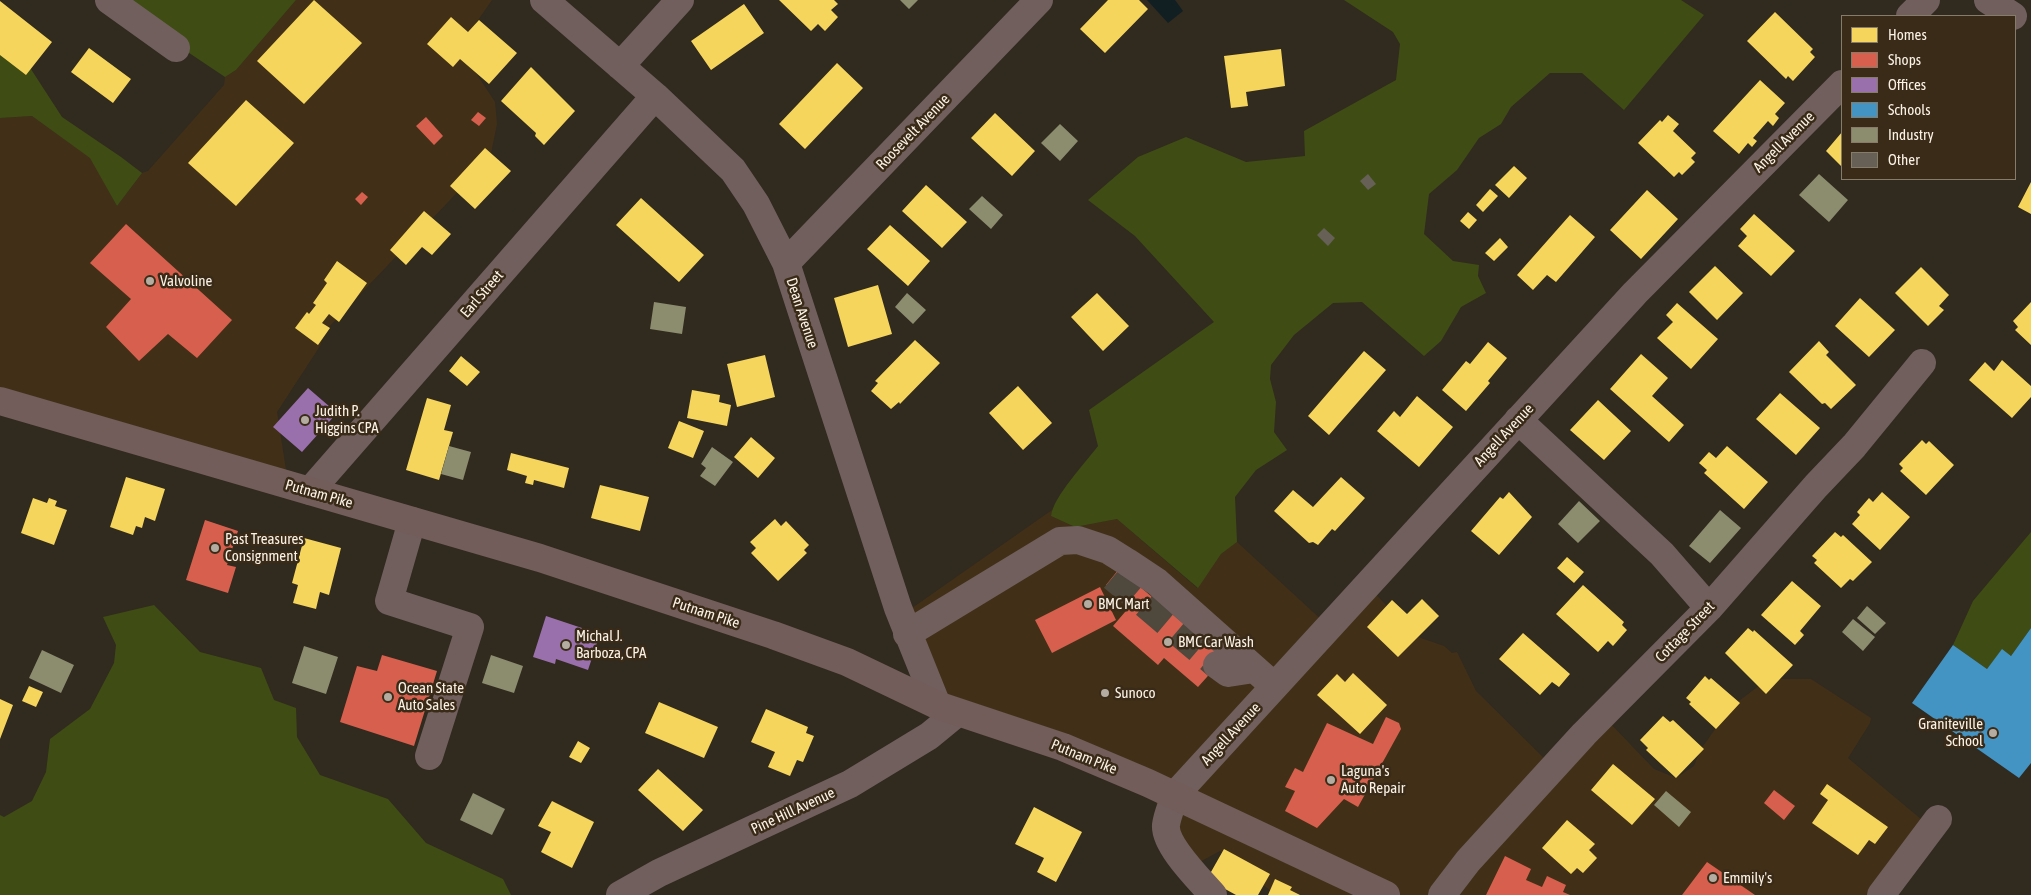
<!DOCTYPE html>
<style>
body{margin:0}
#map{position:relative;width:2031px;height:895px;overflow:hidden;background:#312a1f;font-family:"Asap Condensed",sans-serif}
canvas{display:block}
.legend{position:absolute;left:1841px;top:15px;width:175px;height:165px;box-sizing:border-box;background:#392b17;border:1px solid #877b6a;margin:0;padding:6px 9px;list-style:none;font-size:15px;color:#fbf2e6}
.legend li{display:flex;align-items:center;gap:10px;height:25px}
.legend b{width:25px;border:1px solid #877b6a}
</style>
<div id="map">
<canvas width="2031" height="895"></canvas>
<ul class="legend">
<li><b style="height:14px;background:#f6d55c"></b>Homes</li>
<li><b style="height:14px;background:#d6604d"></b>Shops</li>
<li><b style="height:14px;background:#9970ab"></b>Offices</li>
<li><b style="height:14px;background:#4393c3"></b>Schools</li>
<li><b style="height:14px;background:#8c8c6e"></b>Industry</li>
<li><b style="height:14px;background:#666057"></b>Other</li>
</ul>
</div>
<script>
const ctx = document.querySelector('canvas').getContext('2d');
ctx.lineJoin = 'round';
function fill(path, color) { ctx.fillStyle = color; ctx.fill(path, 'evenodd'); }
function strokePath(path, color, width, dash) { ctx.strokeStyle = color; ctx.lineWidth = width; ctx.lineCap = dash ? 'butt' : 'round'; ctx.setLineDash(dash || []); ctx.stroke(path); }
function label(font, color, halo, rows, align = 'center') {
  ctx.font = font + ' "Asap Condensed",sans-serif'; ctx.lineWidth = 5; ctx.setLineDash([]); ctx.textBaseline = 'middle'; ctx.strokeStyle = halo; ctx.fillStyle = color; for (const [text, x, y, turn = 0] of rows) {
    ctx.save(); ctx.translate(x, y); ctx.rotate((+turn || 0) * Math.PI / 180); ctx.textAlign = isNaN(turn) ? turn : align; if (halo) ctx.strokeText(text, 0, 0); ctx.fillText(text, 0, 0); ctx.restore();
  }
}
fill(new Path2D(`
 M296 0H492L469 33 466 58 495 102 497 124 490 158 326 330 320 346 277 412 289 489 0 409V118L32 116 91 158 117 206 142 173 148 171 224 85 225 77 236 70Z
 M1052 510 1051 516 1075 527 1117 519 1197 588 1221 554 1237 542 1326 624 1369 587 1415 636 1444 646 1452 653 1457 652 1476 691 1553 767 1605 718 1654 769 1676 778 1694 766 1701 749 1731 707 1768 679H1811L1871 718 1870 723 1848 758 1934 830 1889 895H1276L1220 851 1194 865 1161 824 1155 797 952 710 905 613Z`), '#413017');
fill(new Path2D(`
 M110 0H296L236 70 225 77Z
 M1344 0H1681L1704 15 1624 110 1582 73H1550L1511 107 1501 124 1479 138 1457 170 1429 194 1424 234 1453 261 1479 265 1478 276 1486 293 1461 307 1441 341 1424 356 1362 302 1333 303 1294 335 1271 365 1270 379 1276 402 1274 432 1287 450 1256 470 1235 497 1237 542 1221 554 1198 588 1117 519 1075 527 1051 516C1053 497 1086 462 1098 446L1089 410 1214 322 1135 236 1088 200 1138 157 1186 137 1246 162 1305 156 1304 131 1396 80 1400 44 1393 32Z
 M0 48 27 63 62 117 121 157 142 173 117 206 90 158 32 116 0 118Z
 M2031 532V628L2011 656 2002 650 1987 669 1953 645 1973 601Z
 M154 605 200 652 261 668 274 700 296 708 297 737 320 775 388 799 426 843 503 879 511 895H0V815L4 817 32 801 46 772 50 739 90 709 114 663 116 645 103 617Z`), '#3f4d14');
fill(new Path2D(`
 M1147 0H1175L1183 11 1168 23Z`), '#111f23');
fill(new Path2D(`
 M314 0 362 43 304 104 257 61Z
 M779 0H834L838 4 831 10 838 17 825 31 818 24 811 31Z
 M1108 0H1139L1148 9 1105 53 1080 29Z
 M0 1 52 42 26 75 0 55Z
 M744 4 764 33 711 70 691 41Z
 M1775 12 1813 49 1810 52 1815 57 1793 81 1788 76 1786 79 1747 41Z
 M451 17 468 32 479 20 517 53 489 84 460 59 453 67 427 44Z
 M89 48 131 79 113 103 71 72Z
 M1281 49 1285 86 1246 92 1248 106 1231 108 1224 56Z
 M837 63 863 88 805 149 779 124Z
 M531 67 575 111 544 145 535 136 536 133 501 101Z
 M1760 80 1785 103 1775 114 1779 118 1773 126 1768 121 1753 138 1757 141 1752 147 1748 143 1739 154 1713 131Z
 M246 100 294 143 236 206 188 163Z
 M995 113 1035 151 1012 176 971 138Z
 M1668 115 1679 124 1673 131 1696 153 1691 158 1695 162 1682 175 1679 172 1674 177 1638 143 1660 120 1662 122Z
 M1842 132V167L1826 151Z
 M485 148 511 171 475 209 450 186Z
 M1514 166 1527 178 1509 198 1495 185Z
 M2031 182V214L2018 207Z
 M926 185 967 222 942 248 902 211Z
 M1490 189 1498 196 1483 212 1476 205Z
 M1647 190 1678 219 1641 259 1610 230Z
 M641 198 704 255 679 282 616 225Z
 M424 211 451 234 432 255 422 247 406 265 390 250Z
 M1468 212 1477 220 1469 229 1460 221Z
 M1754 214 1795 251 1771 276 1738 246 1747 236 1740 229Z
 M1570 215 1595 237 1556 282 1547 275 1533 290 1517 275Z
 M890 225 930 261 908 286 867 249Z
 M1500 238 1508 247 1494 261 1485 253Z
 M337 261 367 283 339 322 329 314 322 323 330 328 318 345 295 328 307 312 309 314 316 305 313 303 327 283 324 280Z
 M1715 266 1743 293 1717 320 1689 292Z
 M1921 267 1949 295 1939 306 1944 310 1928 326 1895 293Z
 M878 285 892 334 848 347 834 298Z
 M1097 293 1129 326 1103 351 1071 317Z
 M1860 298 1895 330 1869 357 1835 326Z
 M2031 302V345L2015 330 2018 327 2013 321Z
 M1677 303 1718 339 1691 369 1657 338 1673 322 1666 315Z
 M915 340 940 363 900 404 899 402 891 409 871 391 878 383 875 381Z
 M1819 341 1829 352 1826 355 1856 385 1831 409 1825 403 1822 404 1789 372Z
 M1488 342 1507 358 1488 381 1490 383 1466 411 1442 390 1466 361 1470 364Z
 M1364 351 1386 370 1329 435 1308 416Z
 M1641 354 1668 378 1652 396 1684 425 1669 442 1610 389Z
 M765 355 775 397 737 407 727 364Z
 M461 356 480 372 467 386 449 371Z
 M2002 360 2031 386V397L2012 418 1969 380 1985 362 1994 371Z
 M1018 386 1052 423 1023 450 989 413Z
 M692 390 720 395 719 402 731 405 727 426 687 418Z
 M1780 393 1820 428 1796 455 1756 419Z
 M1417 396 1453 427 1419 467 1377 431 1394 411 1400 417Z
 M427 398 451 405 444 430 453 432 439 480 406 470Z
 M1598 400 1631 431 1604 460 1570 430Z
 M679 421 704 431 693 458 668 448Z
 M751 437 775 458 758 478 734 457Z
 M1922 440 1926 444 1929 441 1954 465 1926 495 1900 471 1903 468 1899 464Z
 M1727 446 1768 482 1744 509 1704 473 1707 470 1699 463 1709 452 1716 458Z
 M511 453 569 468 564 488 534 480 533 485 525 483 527 476 507 470Z
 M126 477 165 489 155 521 145 517 142 528 136 526 133 535 110 527Z
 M1341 477 1365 498 1335 531 1332 529 1318 545 1313 542 1309 543 1274 511 1293 490 1313 507Z
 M600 485 649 497 640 531 591 518Z
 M1509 492 1532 517 1499 555 1471 531 1500 497 1503 499Z
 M1882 492 1910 517 1880 550 1852 524 1860 515 1857 512 1869 498 1873 502Z
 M33 498 47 503 49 498 57 501 55 506 67 510 54 545 21 533Z
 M775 519 781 526 786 521 809 545 804 550 807 553 778 581 751 553 756 548 750 542Z
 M1835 532 1841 537 1843 535 1872 562 1853 581 1850 579 1841 588 1814 563 1817 560 1812 556Z
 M304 538 341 548 329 595 320 592 316 609 293 603 298 585 292 583Z
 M1567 557 1584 572 1574 583 1557 568Z
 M1792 581 1821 606 1800 631 1804 635 1795 645 1761 615Z
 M1583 585 1624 622 1622 625 1627 630 1613 646 1608 641 1598 652 1556 614Z
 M1422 599 1439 616 1398 657 1367 627 1392 600 1407 614Z
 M1748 628 1753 632 1754 630 1793 665 1766 694 1725 653Z
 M1523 633 1570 674 1559 687 1552 682 1540 695 1499 659Z
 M1353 673 1387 705 1360 734 1317 695 1337 674 1345 682Z
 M1705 676 1709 680 1711 678 1740 703 1716 729 1689 704 1691 702 1686 698Z
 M29 686 43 692 36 707 22 701Z
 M0 699 13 705 0 739Z
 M659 702 718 727 704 758 645 733Z
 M766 709 808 727 806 733 814 736 803 762 797 760 790 776 768 767 775 752 751 742Z
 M1663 716 1670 722 1673 720 1704 749 1676 778 1646 750 1648 748 1640 740Z
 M578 741 590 748 581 763 569 757Z
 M1613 764 1655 799 1632 825 1591 790Z
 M658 769 703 810 683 831 638 790Z
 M1827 784 1888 827 1875 844 1869 840 1858 855 1812 823 1828 800 1820 794Z
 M552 801 594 822 572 868 541 852 551 832 538 826Z
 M1034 807 1082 832 1056 882 1037 872 1044 858 1015 844Z
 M1567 820 1595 844 1589 850 1597 858 1583 873 1577 868 1571 874 1542 848Z
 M1224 849 1270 874 1258 895H1236L1207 879Z
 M1275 879 1292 887 1290 890 1300 895H1268Z`), '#f6d55c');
fill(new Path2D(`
 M478 112 486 118 479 126 471 120Z
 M426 117 443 136 434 145 416 126Z
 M362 192 368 197 361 205 355 199Z
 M126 224 232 320 197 358 168 334 139 361 106 327 131 299 90 263Z
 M205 520 238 531 227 565 236 567 228 593 186 580Z
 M1119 569 1224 658 1198 687 1164 658 1158 665 1113 626 1131 605 1106 585Z
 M1100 587 1116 620 1052 653 1035 620Z
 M382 655 437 671 414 746 340 722 357 666 377 671Z
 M1386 717 1399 723 1401 729 1358 807 1344 799 1317 828 1285 811 1295 791 1285 787 1295 768 1303 772 1327 723 1373 744Z
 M1774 790 1795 806 1784 820 1764 803Z
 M1505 856 1531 869 1526 880 1542 887 1547 876 1566 885 1563 892 1570 895H1486Z
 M1707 862 1755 895H1682Z`), '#d6604d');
fill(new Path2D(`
 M308 388 337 413 302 452 273 427Z
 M546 616 600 634 588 670 556 659 555 664 533 657Z`), '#9970ab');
fill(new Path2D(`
 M2031 628V763L2019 778 1912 703 1953 645 1987 669 2002 649 2011 656Z`), '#4393c3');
fill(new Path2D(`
 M900 0H918L909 9Z
 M1060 124 1078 141 1060 161 1041 143Z
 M1819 174 1848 200 1829 222 1799 195Z
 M982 196 1003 215 991 229 969 209Z
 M907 293 926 310 913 324 895 307Z
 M654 302 686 307 682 334 650 329Z
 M449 446 471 452 463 480 441 474Z
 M712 447 733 462 715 486 700 476 706 468 701 464Z
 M1579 501 1600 521 1578 543 1558 524Z
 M1720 510 1741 528 1710 563 1689 546Z
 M1867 606 1886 623 1875 634 1857 618Z
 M1853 619 1875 637 1863 651 1842 632Z
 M304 646 338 657 326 694 292 683Z
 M42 650 74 665 61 693 29 678Z
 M491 655 523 666 514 693 482 683Z
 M1666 791 1691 812 1679 827 1654 805Z
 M473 793 505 809 492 835 460 820Z`), '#8c8c6e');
fill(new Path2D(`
 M1368 174 1376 184 1368 190 1360 181Z
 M1324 228 1335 238 1328 246 1317 235Z`), '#666057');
strokePath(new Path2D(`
 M1113 577 1217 665`), '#4f483d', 28, [28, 14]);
strokePath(new Path2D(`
 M109 0 176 48
 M544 0 655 96 733 170 756 204 786 263 898 608 937 705
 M1988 0 2013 16
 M1910 16 1926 0
 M620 66 680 0
 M786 263 1039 0
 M1518 420 1662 554 1709 608
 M310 491 655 96
 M412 521 389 601 470 627 429 756
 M907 634 1060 541 1078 540 1108 550 1127 562 1157 582 1274 686
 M1217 665 1228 673 1254 669
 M620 895 659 873 850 784 929 736 957 713
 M1213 895C1200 880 1164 845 1166 825 1167 816 1172 805 1175 795L1635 293 1842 84
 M1442 895 1468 861 1584 734 1709 608 1816 486 1854 446 1922 363
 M1881 895 1938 819`), '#715f5e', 28);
strokePath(new Path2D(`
 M0 401 540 558 773 635 847 662 937 705 1063 747 1148 783 1386 895`), '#725d5a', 28);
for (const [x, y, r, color] of [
 [150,281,5,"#b4aca0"],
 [305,420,5,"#b4aca0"],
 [215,548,5,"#b4aca0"],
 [1088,604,5,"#b4aca0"],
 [1168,642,5,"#b4aca0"],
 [566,645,5,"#b4aca0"],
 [1105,693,5,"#b4aca0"],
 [388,697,5,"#b4aca0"],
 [1993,733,5,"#b4aca0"],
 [1331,780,5,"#b4aca0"],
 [1713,878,5,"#b4aca0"]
]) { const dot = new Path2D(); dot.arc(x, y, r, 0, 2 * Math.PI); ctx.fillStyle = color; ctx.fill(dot); strokePath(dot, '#392b17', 2); }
label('15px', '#fbf2e6', '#392b17', [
 ["Roosevelt Avenue",913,132,-46],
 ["Angell Avenue",1784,142,-45],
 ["Earl Street",482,294,-49],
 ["Dean Avenue",802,313,72],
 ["Angell Avenue",1504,435,-47],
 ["Putnam Pike",319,494,16],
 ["Putnam Pike",706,613,18],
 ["Cottage Street",1685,632,-46],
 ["Angell Avenue",1231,734,-47],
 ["Putnam Pike",1084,757,22],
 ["Pine Hill Avenue",793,811,-25]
]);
label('15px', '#fbf2e6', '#392b17', [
 ["Valvoline",160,281],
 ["Judith P.",315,411],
 ["Higgins CPA",315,428],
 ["Past Treasures",225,539],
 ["Consignment",225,556],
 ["BMC Mart",1098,604],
 ["Michal J.",576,636],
 ["Barboza, CPA",576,653],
 ["BMC Car Wash",1178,642],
 ["Ocean State",398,688],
 ["Auto Sales",398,705],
 ["Sunoco",1115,693],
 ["Graniteville",1983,724,"right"],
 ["School",1983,741,"right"],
 ["Laguna's",1341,771],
 ["Auto Repair",1341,788],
 ["Emmily's",1723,878]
], 'left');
</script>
